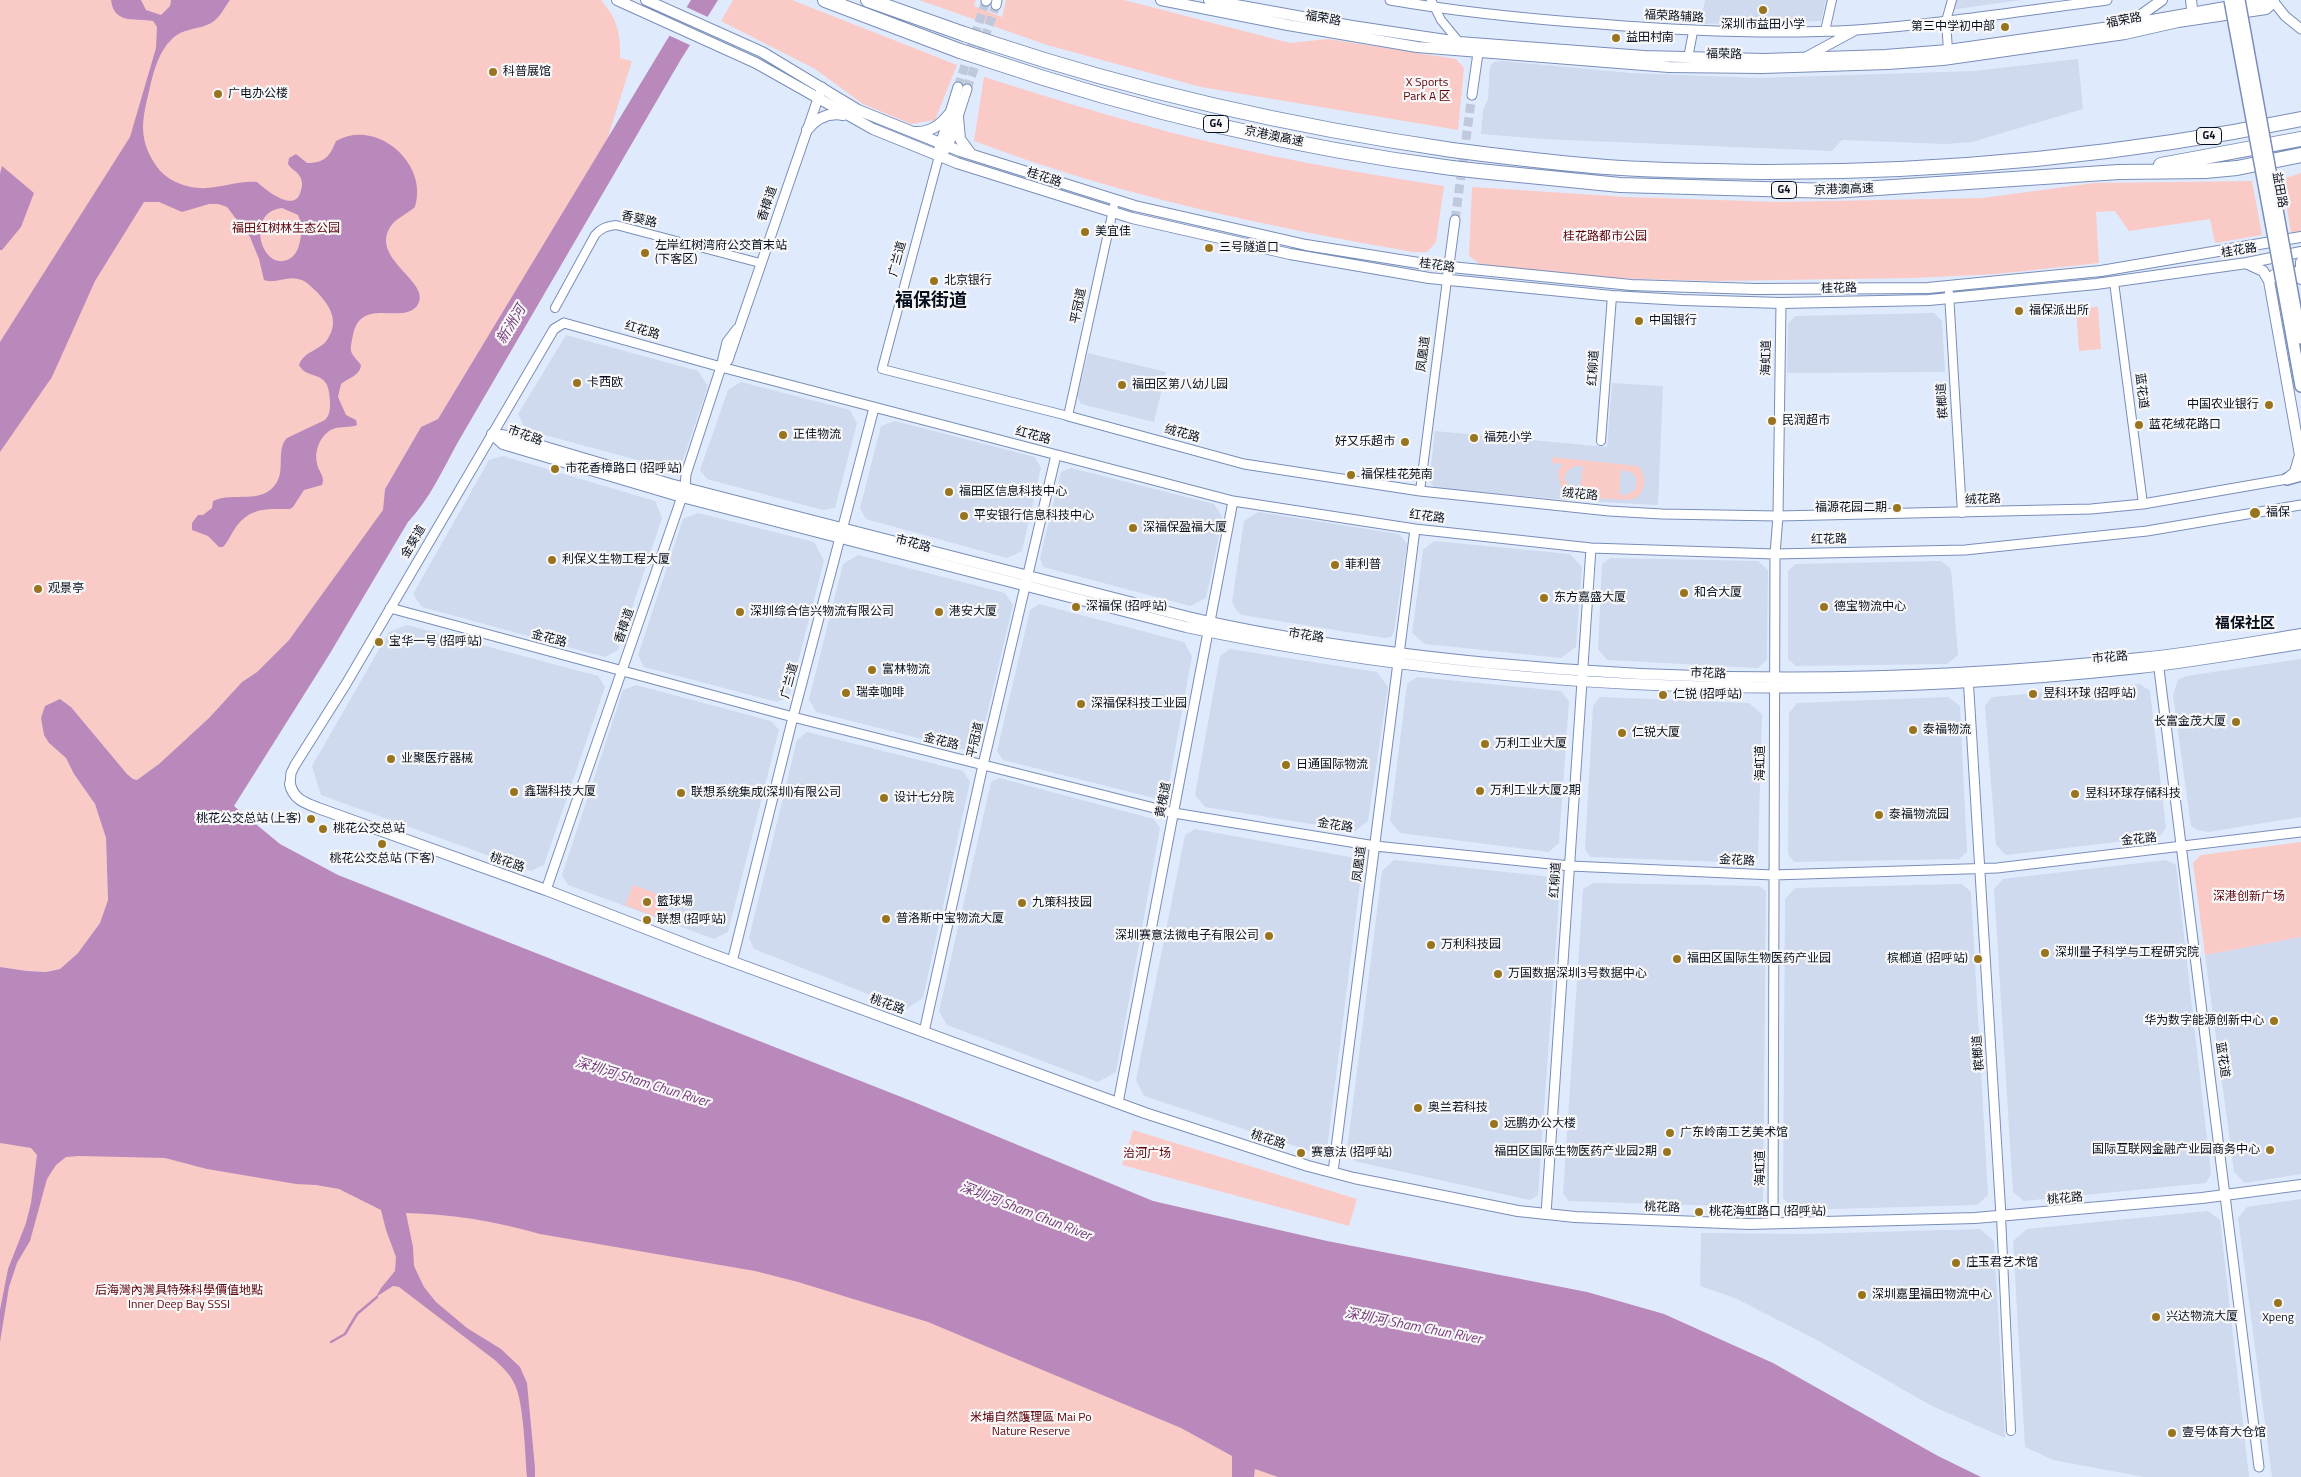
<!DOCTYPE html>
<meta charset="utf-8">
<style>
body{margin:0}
canvas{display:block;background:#e0eafd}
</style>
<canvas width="2301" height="1477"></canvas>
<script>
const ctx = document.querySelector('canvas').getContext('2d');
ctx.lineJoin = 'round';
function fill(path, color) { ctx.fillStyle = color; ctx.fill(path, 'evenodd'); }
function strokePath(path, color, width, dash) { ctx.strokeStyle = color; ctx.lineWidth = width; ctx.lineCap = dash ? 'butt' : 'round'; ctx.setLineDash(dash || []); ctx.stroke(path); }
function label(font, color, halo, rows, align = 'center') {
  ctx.font = font + ' "Titillium Web","Noto Sans SC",sans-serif'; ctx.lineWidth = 4.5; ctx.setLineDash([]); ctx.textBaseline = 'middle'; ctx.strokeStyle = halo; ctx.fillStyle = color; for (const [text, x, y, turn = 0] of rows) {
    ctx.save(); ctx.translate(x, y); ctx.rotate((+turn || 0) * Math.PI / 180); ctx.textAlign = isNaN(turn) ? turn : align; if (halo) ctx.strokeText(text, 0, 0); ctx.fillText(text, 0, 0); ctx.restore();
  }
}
fill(new Path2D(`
 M1705 0H1826L1821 21 1700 24Z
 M1952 0H2021L1949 10Z
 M2078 59 2083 109 1972 142 1946 144 1842 140 1832 151 1542 139 1481 134 1483 110 1488 99 1490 66 1494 62 1502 61 1631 73 1759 78 1974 71Z
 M1934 313 1942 321 1945 372 1787 373 1788 324 1795 316Z
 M566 335 698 371 708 386 682 463 671 469 526 430 518 414Z
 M1088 353 1166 372 1154 422 1081 404 1077 397Z
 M741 382 850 410 857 423 835 508 823 510 707 479 700 470 728 390Z
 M1612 383 1663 386 1658 505 1579 501 1435 488 1429 481 1435 431 1607 447Z
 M895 421 1035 457 1041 468 1022 551 1007 558 866 519 860 508 881 426Z
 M503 456 655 501 662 518 618 650 605 657 422 607 413 594 489 460Z
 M1071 468 1214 504 1223 518 1206 598 1190 606 1043 567 1040 558 1061 472Z
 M1258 512 1399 534 1407 544 1394 631 1391 637 1385 638 1242 615 1237 611 1232 602 1244 521Z
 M698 513 814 542 824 561 789 697 777 702 644 667 638 655 683 519Z
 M1434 541 1570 554 1582 567 1576 647 1561 658 1425 644 1412 633 1423 550Z
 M858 555 1005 593 1013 605 979 748 969 751 816 712 809 699 843 564Z
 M1610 558 1758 561 1768 570 1767 659 1758 668 1607 660 1598 649 1602 564Z
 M1941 561 1951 569 1958 655 1947 664 1796 666 1788 659V571L1795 564Z
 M1039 604 1184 642 1192 656 1167 795 1162 800 1003 760 997 751 1030 610Z
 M407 625 598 676 605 687 544 865 531 871 321 795 312 766 389 632Z
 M1230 649 1377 672 1388 687 1368 821 1355 831 1205 807 1195 795 1220 656Z
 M2301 659V817L2208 832 2198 830 2191 826 2173 695 2178 680 2186 676Z
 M1417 677 1561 691 1569 701 1559 843 1549 852 1400 833 1390 821 1407 684Z
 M2140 684 2150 691 2166 828 2159 837 2006 855 1996 845 1985 706 1992 697Z
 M636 685 771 721 779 730 728 932 714 939 568 885 562 875 623 690Z
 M1600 697 1749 703 1762 714 1758 857 1750 863 1590 857 1585 849 1593 706Z
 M1948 697 1960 706 1967 852 1959 859 1794 862 1788 854 1789 713 1797 703Z
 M807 732 963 771 970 782 923 998 906 1009 754 949 749 938 797 740Z
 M999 778 1154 819 1160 828 1116 1072 1098 1082 947 1025 939 1011 991 782Z
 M1195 829 1355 858 1362 867 1327 1149 1319 1154 1144 1096 1136 1080 1185 835Z
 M1394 860 1552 877 1560 886 1538 1195 1530 1200 1354 1161 1347 1151 1382 871Z
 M2166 860 2176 865 2211 1174 2206 1183 2024 1201 2013 1192 1994 889 2003 879Z
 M1594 883 1759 886 1766 891 1763 1201 1755 1207 1569 1201 1563 1194 1583 889Z
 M1962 884 1971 892 1988 1195 1977 1205 1796 1210 1783 1198 1785 899 1795 888Z
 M2301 937V1174L2245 1183 2234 1172 2205 955Z
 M2301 1199V1477H2272L2238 1218 2247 1207Z
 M2208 1211 2220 1220 2249 1477H2144L2053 1460 2025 1447 2013 1241 2027 1229Z
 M1980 1229 1994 1241 2005 1438 1932 1406 1815 1339 1735 1298 1700 1286 1701 1233 1805 1234Z`), '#cfdaee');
fill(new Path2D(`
 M0 0H601C617 18 621 34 620 58L632 61 607 140 438 419 421 427 385 489 384 510 289 640 257 672 242 682 209 718 159 764 137 780 133 779 127 774 71 707 60 699 49 743 66 758 74 774 95 804 106 838 108 901 100 923 78 953 60 969 46 972 27 971 0 967Z
 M733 0H792L957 65 935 120 911 124 863 104 815 69 721 21Z
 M919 0H976L974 6 1002 17 1006 0H1124L1290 43 1328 39 1456 59 1464 68 1458 130 1201 87 1047 45Z
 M984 77C1047 97 1109 116 1173 133 1262 156 1353 172 1444 186L1436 242 1427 252H1413C1264 226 1116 195 974 141Z
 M2301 173V231L2291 233 2282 179Z
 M2252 181 2262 235 2215 243 2210 219 2129 231 2115 211 2096 212 2099 263 1996 274 1913 278 1712 281 1610 278 1481 265 1469 256 1472 187 1627 197 1778 202 1982 198 2094 183Z
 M2098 307 2101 349 2079 351 2076 308Z
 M1552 457 1638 466C1646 476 1648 493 1633 499 1628 501 1577 497 1571 495 1567 493 1564 491 1561 488L1558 471 1563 464 1552 463ZM1575 466H1583L1580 490 1570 487 1564 478 1567 471ZM1621 470 1633 473 1637 480 1635 490 1626 495 1619 494Z
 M2301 842V937L2205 955 2193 863 2201 855Z
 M633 885 669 898 661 919 625 905Z
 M0 1092 517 1171 1370 1477H0Z
 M1133 1130 1357 1199 1349 1226 1122 1165Z`), '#facbc6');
fill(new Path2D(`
 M111 0H141L146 10 161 15 170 6 171 0H230C224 8 220 18 211 23 198 30 183 28 172 39 159 51 154 70 150 87 143 117 137 136 155 164 160 172 168 179 178 183 209 196 229 180 257 182 266 190 296 215 301 190 303 185 302 179 299 175 296 171 291 169 288 164L289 158 296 154 307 163C325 163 330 156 336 141 377 118 429 164 415 207 407 214 394 219 389 229 372 261 434 283 417 306 401 325 361 296 353 335 349 354 350 351 361 365 360 376 348 378 341 384L338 397 346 415 356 420 357 425C350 428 341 426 333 429 321 434 314 450 317 463 318 472 326 476 322 485L304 490 293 507 290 509C265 509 249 507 234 530 230 536 228 542 223 547H219L208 536 192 530V523L198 515H203L212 508 213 501C233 491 263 506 277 482 285 468 276 449 287 438L325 420C330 415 330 409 330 402 330 367 308 382 299 365 304 351 319 351 327 340 340 321 330 306 317 292 311 287 306 280 298 279 287 276 274 284 264 280L259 259 250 237 227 207 218 204H209L182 212 159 202H144L95 281 52 377 0 452V342L130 137 156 48 157 27 153 21C136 18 114 25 111 0ZM282 208 298 215C302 224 302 236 299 245 298 251 293 258 287 260 261 270 245 212 282 208Z
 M691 0H718L680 61 458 442C443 469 430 499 408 522L329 655 234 806 280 844 338 875 914 1102 1153 1201 1327 1241 1587 1292 1664 1314 1773 1363 1938 1456 1981 1477H1278L1255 1469 1254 1477H1232V1456L1181 1428 928 1322 798 1282 755 1271 540 1234C495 1221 452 1214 406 1213L413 1247 414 1266 424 1287 436 1302 467 1328 501 1349 520 1367 527 1383 535 1468V1477H527C525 1454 524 1404 515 1385 511 1375 503 1368 496 1361L399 1287 393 1286 376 1297 381 1288 395 1271 396 1257 386 1230 381 1210 339 1189 316 1185 296 1184 207 1169 165 1158 79 1156 66 1157 56 1165 47 1179 30 1241 17 1263 9 1287 0 1342V1310L8 1269 26 1223 31 1203 37 1155 31 1148 0 1143V967L27 971 46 972 60 969 78 953 100 923 108 900 106 838 95 804 74 774 66 758 49 743 44 735 41 718 45 706 60 699 71 707 127 774 133 779 137 780 159 764 209 718 242 682 257 672 289 640 383 510 385 489 421 427 438 419Z
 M2 166 34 193 21 227 2 250H0V174Z`), '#b989bc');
fill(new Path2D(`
 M684 6 710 18 692 46 668 35Z`), '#e0eafd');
strokePath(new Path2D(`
 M331 1342 345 1334 357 1314 377 1297`), '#b989bc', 2.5);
strokePath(new Path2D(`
 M958 87 986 1
 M967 89 996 5
 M1455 220 1472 95`), '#c0c9dc', 9, [9, 4.5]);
const minor = new Path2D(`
 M1431 0 1441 20 1459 42
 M1825 31 1832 0
 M1948 50 1946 21 1952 0
 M1688 58 1693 32
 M939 156 882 369 1068 416 1115 201
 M2114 282 2143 504
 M1949 293 1962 513
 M555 308 595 235C601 228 607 226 616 225L760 263
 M1601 441 1612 296
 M1420 491 1447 280
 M2001 1216 2011 1431`);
const tertiary = new Path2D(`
 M1390 0C1459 12 1529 19 1600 24 1685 31 1770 35 1856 30 1940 24 2023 11 2107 0
 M986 1 987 0
 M2274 2 2285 16 2301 29
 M996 5 997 0
 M1806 57 1854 31
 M1472 95 1479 46
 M939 148 958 87
 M939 156 948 147 967 89
 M1447 280 1455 220
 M721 367 728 360 822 87
 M1068 416 1244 464 1420 491 1609 511 1662 514 1778 516 2091 509 2143 504 2287 479
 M390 608 793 717 1174 813 1375 846 1570 866 1773 875 1997 868 2301 832
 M2158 661 2259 1467
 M1968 676 2001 1216
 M290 784 291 773 295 765 346 684 554 329 564 323 721 367 1233 501 1415 529 1591 548 1775 554 1965 550 2147 531 2301 505
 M546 890 685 488 686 474 721 367 727 342 737 329
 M732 962 793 717 874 408
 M924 1032 983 765 1056 455
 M1118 1103 1233 501
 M1333 1172 1415 529
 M1546 1214 1591 548
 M1773 1223 1775 554 1778 516 1781 303`);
const secondary = new Path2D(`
 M617 0 756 63 873 129 957 163 1132 218 1290 254 1429 278 1612 296 1682 300 1781 303 1929 300 2096 284 2247 263 2301 252
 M646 0 762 52 858 110 960 151 1135 206 1306 245 1431 265 1631 285 1756 289 1928 288 2101 271 2301 237
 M1161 0 1288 25 1417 47 1669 67 1762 68 1888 64 1943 60 2125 34 2178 22 2266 9 2274 2
 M1209 0 1352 26 1459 42 1644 56 1764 59 1885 55 1948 50 2124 25 2264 0
 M2191 0 2193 17
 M2134 20 2162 0
 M958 117 960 139 971 154
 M807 130C816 119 827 112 843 115
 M914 132C929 133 940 126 949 114
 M2248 264 2263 271 2269 281 2300 455 2295 472 2287 479
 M2301 279V262
 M2269 281 2274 275 2292 271 2300 275
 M492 434 503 444 682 497 1186 627C1499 693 1822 702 2139 668 2193 662 2247 652 2301 644
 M492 434 508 436 670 484 1188 617C1286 640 1388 653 1488 663 1705 684 1923 682 2140 658 2194 653 2247 643 2301 634
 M290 784C293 799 305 803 318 808L546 890 706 952 1145 1113 1308 1166 1354 1178 1518 1211 1575 1217 1749 1224 1975 1218 2202 1198 2301 1185`);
const primary = new Path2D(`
 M2288 314 2301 386
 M2296 314 2301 338
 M2287 479 2301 475`);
const motorway = new Path2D(`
 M825 0 960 51
 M868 0 964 34
 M991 43C1141 93 1295 127 1452 150
 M985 59C1136 110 1294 148 1452 168
 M1483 154C1524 159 1565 164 1606 167 1660 171 1714 171 1767 172 1947 172 2125 155 2301 119
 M2161 165 2301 139
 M1479 171 1620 185 1832 191 2119 172 2205 171 2237 168 2301 155`);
strokePath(minor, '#798eb8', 10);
strokePath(tertiary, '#798eb8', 11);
strokePath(secondary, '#798eb8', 12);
strokePath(primary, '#798eb8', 14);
strokePath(motorway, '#798eb8', 16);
strokePath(minor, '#fff', 8);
strokePath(tertiary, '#fff', 9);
strokePath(secondary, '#fff', 10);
strokePath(primary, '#fff', 11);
strokePath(motorway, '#fff', 14);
const primaryBridge = new Path2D(`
 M2230 0 2288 314
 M2239 0 2296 314`);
const motorwayBridge = new Path2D(`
 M964 34 991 43
 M960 51 985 59
 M1452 150 1483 154
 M1452 168 1479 171`);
strokePath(primaryBridge, '#798eb8', 14, []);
strokePath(motorwayBridge, '#798eb8', 16, []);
strokePath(primaryBridge, '#fff', 11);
strokePath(motorwayBridge, '#fff', 14);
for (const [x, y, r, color] of [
 [1763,10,5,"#99741f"],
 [2005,27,5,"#99741f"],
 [1616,38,5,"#99741f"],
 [493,72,5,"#99741f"],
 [218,94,5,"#99741f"],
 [1085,232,5,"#99741f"],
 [1209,248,5,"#99741f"],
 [645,253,5,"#99741f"],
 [934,281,5,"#99741f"],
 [2019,311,5,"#99741f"],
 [1639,321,5,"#99741f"],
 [577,383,5,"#99741f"],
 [1122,385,5,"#99741f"],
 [2269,405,5,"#99741f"],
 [1772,421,5,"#99741f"],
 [2139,425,5,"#99741f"],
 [783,435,5,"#99741f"],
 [1474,438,5,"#99741f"],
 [1405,442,5,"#99741f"],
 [555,469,5,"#99741f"],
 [1351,475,5,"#99741f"],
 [949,492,5,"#99741f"],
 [1897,508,5,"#99741f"],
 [2255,513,6,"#99741f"],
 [964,516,5,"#99741f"],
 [1133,528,5,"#99741f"],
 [552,560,5,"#99741f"],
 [1335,565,5,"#99741f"],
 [38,589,5,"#99741f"],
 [1684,593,5,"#99741f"],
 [1544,598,5,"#99741f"],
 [1076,607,5,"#99741f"],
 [1824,607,5,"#99741f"],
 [740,612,5,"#99741f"],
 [939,612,5,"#99741f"],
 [379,642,5,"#99741f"],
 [872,670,5,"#99741f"],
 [846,693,5,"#99741f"],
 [2033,694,5,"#99741f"],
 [1663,695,5,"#99741f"],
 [1081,704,5,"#99741f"],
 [2236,722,5,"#99741f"],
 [1913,730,5,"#99741f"],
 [1622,733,5,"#99741f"],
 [1485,744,5,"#99741f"],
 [391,759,5,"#99741f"],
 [1286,765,5,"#99741f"],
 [1480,791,5,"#99741f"],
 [514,792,5,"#99741f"],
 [681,793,5,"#99741f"],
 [2075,794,5,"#99741f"],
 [884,798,5,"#99741f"],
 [1879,815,5,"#99741f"],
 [311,819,5,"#99741f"],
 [323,829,5,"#99741f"],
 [382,844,5,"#99741f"],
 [647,902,5,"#99741f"],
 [1022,903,5,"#99741f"],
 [886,919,5,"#99741f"],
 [647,920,5,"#99741f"],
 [1269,936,5,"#99741f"],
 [1431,945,5,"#99741f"],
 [2045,953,5,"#99741f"],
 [1677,959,5,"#99741f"],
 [1978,959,5,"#99741f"],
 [1498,974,5,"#99741f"],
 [2274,1021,5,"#99741f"],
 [1418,1108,5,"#99741f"],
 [1494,1124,5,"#99741f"],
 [1670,1133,5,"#99741f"],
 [2270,1150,5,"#99741f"],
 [1667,1152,5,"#99741f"],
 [1301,1153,5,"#99741f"],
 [1699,1212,5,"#99741f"],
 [1956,1263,5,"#99741f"],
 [1862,1295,5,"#99741f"],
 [2278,1303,5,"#99741f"],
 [2156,1317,5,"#99741f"],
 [2172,1433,5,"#99741f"]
]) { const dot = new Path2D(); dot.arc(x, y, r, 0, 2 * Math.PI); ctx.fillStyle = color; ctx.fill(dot); strokePath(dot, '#f7f7f7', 2); }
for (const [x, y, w] of [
 [1216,124,25],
 [2209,136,25],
 [1784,190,25]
]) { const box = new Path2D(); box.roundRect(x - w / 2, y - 8.5, w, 17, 4); ctx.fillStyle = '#f7f7f7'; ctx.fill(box); strokePath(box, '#08101f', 1); }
label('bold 11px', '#08101f', null, [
 ["G4",1216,124],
 ["G4",2209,136],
 ["G4",1784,190]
]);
label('12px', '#08101f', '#f7f7f7', [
 ["福荣路辅路",1674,17,3],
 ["福荣路",1323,19,10],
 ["福荣路",2124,21,-11],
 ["福荣路",1724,55,1],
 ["京港澳高速",1274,137,12],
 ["桂花路",1044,178,18],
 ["京港澳高速",1844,190,-2],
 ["益田路",2279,190,80],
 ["香樟道",768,204,-71],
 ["香葵路",639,220,13],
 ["桂花路",2239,251,-9],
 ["广兰道",898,259,-75],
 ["桂花路",1437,266,8],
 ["桂花路",1839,289,-1],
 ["平冠道",1079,306,-78],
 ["红花路",642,331,16],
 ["凤凰道",1424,354,-83],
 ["海虹道",1767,358,-89],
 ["红柳道",1594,368,-86],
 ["蓝花道",2141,391,83],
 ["槟榔道",1943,401,-93],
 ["绒花路",1182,434,15],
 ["市花路",525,436,20],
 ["红花路",1033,436,15],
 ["绒花路",1580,495,5],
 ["绒花路",1983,500,-2],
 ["红花路",1427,517,7],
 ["红花路",1829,540,-1],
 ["金葵道",414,542,-59],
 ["市花路",913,544,15],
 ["香樟道",625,626,-71],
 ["市花路",1306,636,9],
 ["金花路",549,639,15],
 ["市花路",2110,658,-5],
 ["市花路",1708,674,2],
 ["广兰道",790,681,-75],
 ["平冠道",976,740,-77],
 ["金花路",941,742,14],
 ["海虹道",1761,763,-90],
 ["黄槐道",1164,800,-79],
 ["金花路",1335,826,9],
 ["金花路",2139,840,-6],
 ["金花路",1737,861,3],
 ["桃花路",507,863,19],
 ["凤凰道",1360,864,-83],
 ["红柳道",1556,880,-86],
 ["桃花路",887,1005,20],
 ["槟榔道",1979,1053,-94],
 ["蓝花道",2222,1060,82],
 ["桃花路",1268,1140,18],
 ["海虹道",1761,1168,-90],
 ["桃花路",2065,1199,-5],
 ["桃花路",1662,1208,2]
]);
label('12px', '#08101f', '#f7f7f7', [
 ["深圳市益田小学",1763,25,"center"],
 ["第三中学初中部",1995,27,"right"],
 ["益田村南",1626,38],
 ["科普展馆",503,72],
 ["广电办公楼",228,94],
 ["美宜佳",1095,232],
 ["左岸红树湾府公交首末站",655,246],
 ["(下客区)",655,260],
 ["三号隧道口",1219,248],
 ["北京银行",944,281],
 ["福保派出所",2029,311],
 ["中国银行",1649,321],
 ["卡西欧",587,383],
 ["福田区第八幼儿园",1132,385],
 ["中国农业银行",2259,405,"right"],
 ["民润超市",1782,421],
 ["蓝花绒花路口",2149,425],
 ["正佳物流",793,435],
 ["福苑小学",1484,438],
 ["好又乐超市",1395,442,"right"],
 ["市花香樟路口 (招呼站)",565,469],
 ["福保桂花苑南",1361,475],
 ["福田区信息科技中心",959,492],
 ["福源花园二期",1887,508,"right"],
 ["福保",2266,513],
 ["平安银行信息科技中心",974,516],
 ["深福保盈福大厦",1143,528],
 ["利保义生物工程大厦",562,560],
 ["菲利普",1345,565],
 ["观景亭",48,589],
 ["和合大厦",1694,593],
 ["东方嘉盛大厦",1554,598],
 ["深福保 (招呼站)",1086,607],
 ["德宝物流中心",1834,607],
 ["深圳综合信兴物流有限公司",750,612],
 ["港安大厦",949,612],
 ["宝华一号 (招呼站)",389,642],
 ["富林物流",882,670],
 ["瑞幸咖啡",856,693],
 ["昱科环球 (招呼站)",2043,694],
 ["仁锐 (招呼站)",1673,695],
 ["深福保科技工业园",1091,704],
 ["长富金茂大厦",2226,722,"right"],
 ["泰福物流",1923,730],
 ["仁锐大厦",1632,733],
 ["万利工业大厦",1495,744],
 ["业聚医疗器械",401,759],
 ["日通国际物流",1296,765],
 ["万利工业大厦2期",1490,791],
 ["鑫瑞科技大厦",524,792],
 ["联想系统集成(深圳)有限公司",691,793],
 ["昱科环球存储科技",2085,794],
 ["设计七分院",894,798],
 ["泰福物流园",1889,815],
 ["桃花公交总站 (上客)",301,819,"right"],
 ["桃花公交总站",333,829],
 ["桃花公交总站 (下客)",382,859,"center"],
 ["籃球場",657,902],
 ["九策科技园",1032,903],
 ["普洛斯中宝物流大厦",896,919],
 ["联想 (招呼站)",657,920],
 ["深圳赛意法微电子有限公司",1259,936,"right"],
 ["万利科技园",1441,945],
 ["深圳量子科学与工程研究院",2055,953],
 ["福田区国际生物医药产业园",1687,959],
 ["槟榔道 (招呼站)",1968,959,"right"],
 ["万国数据深圳3号数据中心",1508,974],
 ["华为数字能源创新中心",2264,1021,"right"],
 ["奥兰若科技",1428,1108],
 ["远鹏办公大楼",1504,1124],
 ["广东岭南工艺美术馆",1680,1133],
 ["国际互联网金融产业园商务中心",2260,1150,"right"],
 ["福田区国际生物医药产业园2期",1657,1152,"right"],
 ["赛意法 (招呼站)",1311,1153],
 ["桃花海虹路口 (招呼站)",1709,1212],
 ["庄玉君艺术馆",1966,1263],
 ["深圳嘉里福田物流中心",1872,1295],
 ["兴达物流大厦",2166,1317],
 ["Xpeng",2278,1318,"center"],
 ["壹号体育大仓馆",2182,1433]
], 'left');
label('12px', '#5d030c', '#f7f7f7', [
 ["X Sports",1427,83],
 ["Park A 区",1427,97],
 ["福田红树林生态公园",286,229],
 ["桂花路都市公园",1605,237],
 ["深港创新广场",2249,897],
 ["治河广场",1147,1154],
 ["后海灣內灣具特殊科學價值地點",179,1291],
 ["Inner Deep Bay SSSI",179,1305],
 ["米埔自然護理區 Mai Po",1031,1418],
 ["Nature Reserve",1031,1432]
]);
label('italic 14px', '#763c7c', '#f7f7f7', [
 ["新洲河",512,325,-59],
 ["深圳河 Sham Chun River",642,1083,17],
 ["深圳河 Sham Chun River",1025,1212,21],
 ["深圳河 Sham Chun River",1413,1327,11]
]);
label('bold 15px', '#08101f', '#f7f7f7', [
 ["福保社区",2245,624]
]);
label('bold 18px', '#08101f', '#f7f7f7', [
 ["福保街道",931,302]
]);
</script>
